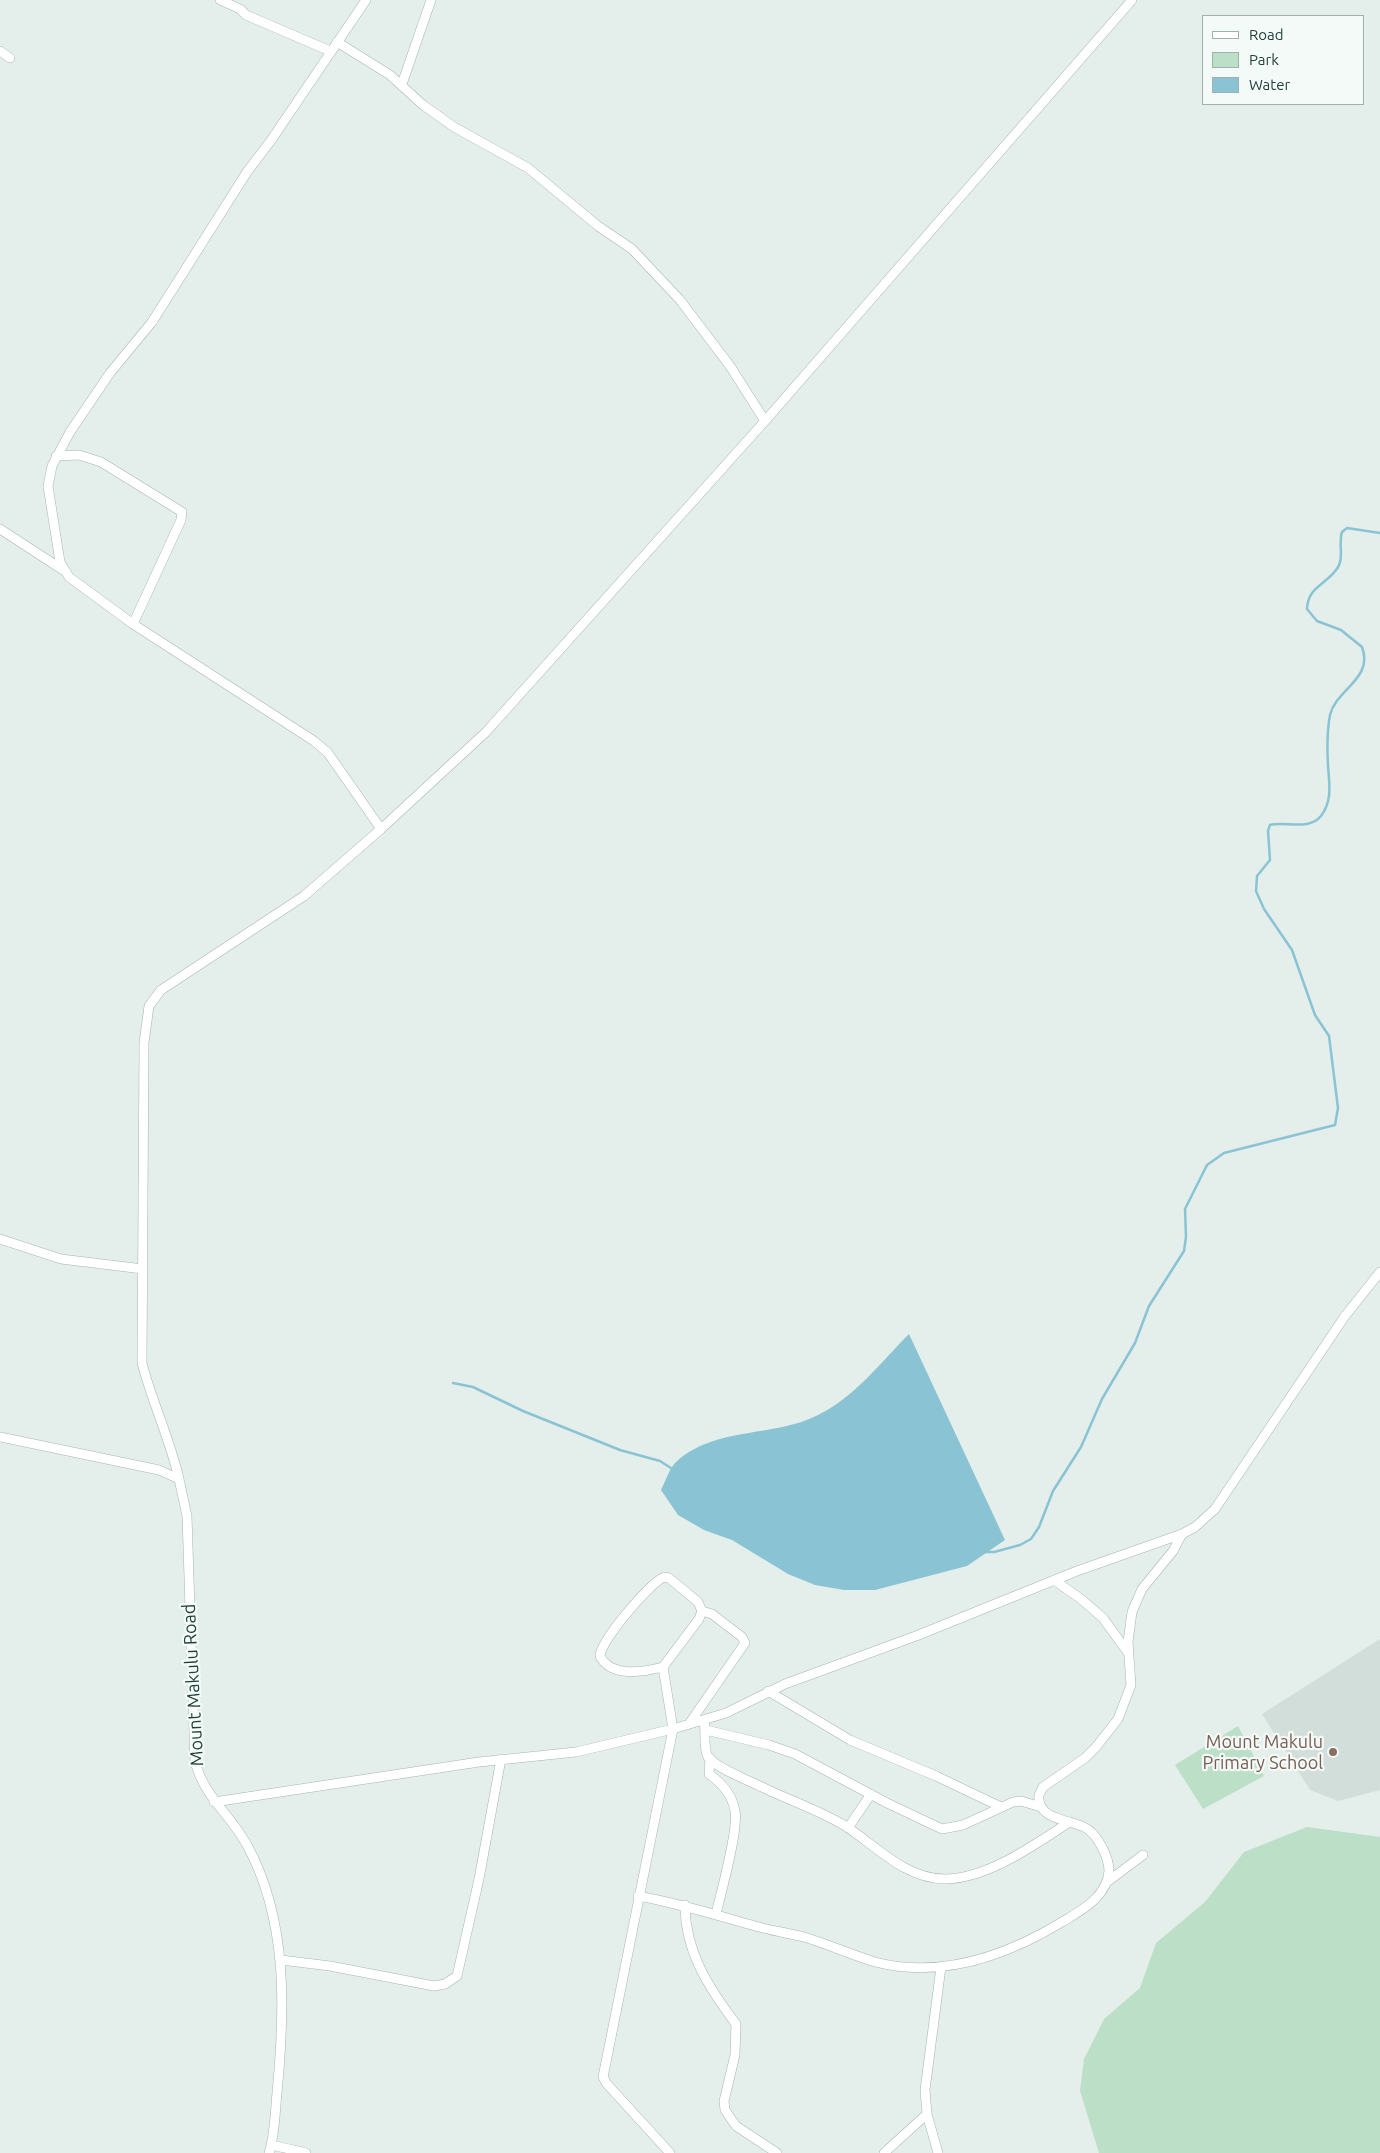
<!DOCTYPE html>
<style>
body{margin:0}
#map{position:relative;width:1380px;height:2153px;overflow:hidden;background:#e4eeea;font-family:Ubuntu,sans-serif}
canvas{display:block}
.legend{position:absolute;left:1202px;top:15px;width:162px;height:90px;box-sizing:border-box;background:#f4faf8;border:1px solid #a0b0ac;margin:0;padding:6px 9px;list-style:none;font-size:15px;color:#22403a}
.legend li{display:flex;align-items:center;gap:10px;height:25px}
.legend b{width:25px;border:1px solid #a0b0ac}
</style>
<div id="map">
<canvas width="1380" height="2153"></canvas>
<ul class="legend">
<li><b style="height:6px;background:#fff"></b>Road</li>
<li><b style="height:14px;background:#bcdfc8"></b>Park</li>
<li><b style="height:14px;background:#8ac4d4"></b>Water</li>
</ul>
</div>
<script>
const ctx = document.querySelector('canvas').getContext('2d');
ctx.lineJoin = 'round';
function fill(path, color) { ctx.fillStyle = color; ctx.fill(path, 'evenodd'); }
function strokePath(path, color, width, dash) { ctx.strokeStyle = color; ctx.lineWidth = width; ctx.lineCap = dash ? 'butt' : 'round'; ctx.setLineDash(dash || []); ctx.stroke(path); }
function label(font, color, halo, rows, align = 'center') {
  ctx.font = font + ' Ubuntu,sans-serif'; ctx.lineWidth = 4.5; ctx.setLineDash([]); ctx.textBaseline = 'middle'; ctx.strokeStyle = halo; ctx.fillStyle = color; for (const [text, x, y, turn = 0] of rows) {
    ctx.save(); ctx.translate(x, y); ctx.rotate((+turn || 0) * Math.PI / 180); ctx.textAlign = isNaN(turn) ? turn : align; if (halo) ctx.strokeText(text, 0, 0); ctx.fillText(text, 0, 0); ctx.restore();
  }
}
fill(new Path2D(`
 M1380 1639V1790L1338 1801 1310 1790 1262 1714Z`), '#d2ded9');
fill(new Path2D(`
 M1238 1726 1264 1776 1203 1809 1175 1765Z
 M1307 1827 1380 1837V2153H1099L1080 2091 1084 2059 1104 2019 1140 1988 1156 1943 1205 1902 1244 1852Z`), '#bcdfc8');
fill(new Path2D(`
 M909 1334 1005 1540 967 1566 875 1590H844L815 1585 788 1574 732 1540 704 1530 678 1515 661 1490C665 1482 669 1470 675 1463 714 1426 773 1438 818 1415 854 1398 881 1362 909 1334Z`), '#8ac4d4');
strokePath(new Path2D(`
 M453 1383 473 1387 523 1411 620 1450 660 1461 674 1470
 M985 1552H994L1020 1545 1031 1539 1039 1527 1053 1491 1081 1447 1102 1399 1135 1343 1149 1306 1184 1251 1186 1237 1185 1209 1207 1165 1224 1153 1335 1125 1338 1108 1329 1036 1315 1015 1292 950 1264 909 1256 891 1257 876 1270 860 1268 831 1270 825C1285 821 1309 831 1321 816 1333 800 1329 783 1328 765 1327 748 1327 731 1330 715 1336 689 1374 679 1362 647L1341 630 1317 621 1307 609C1308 587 1325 585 1336 570 1345 560 1338 544 1342 532L1347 528 1380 533`), '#8ac4d4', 2.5);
const minor = new Path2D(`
 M220 0 240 9 246 15 330 51
 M366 0 272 139 247 172 152 322 110 373 70 432 52 466 48 486 60 562 69 577 133 624 314 741 328 753 381 829
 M337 42 390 75 423 105 454 127 528 168 598 226 632 249 680 300 730 366 765 421
 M0 51 10 58
 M402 84 431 0
 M56 456 79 455 101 462 182 512 181 520 133 624
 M0 529 63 570
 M0 1239 61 1259 143 1269
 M0 1437 159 1470 179 1479 187 1516 195 1762C205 1798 230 1814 247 1845 288 1920 285 2010 277 2093 275 2113 275 2134 269 2153
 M179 1479C170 1439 152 1402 142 1363L144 1043 149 1006 161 990 304 896 381 829 486 732 765 421 1132 0
 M1054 1580 1081 1599 1103 1618 1129 1654
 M663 1667C643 1672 611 1678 600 1656 601 1640 649 1584 664 1577L669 1578 698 1602 702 1611 699 1619 663 1667 673 1729 603 2077 607 2084 670 2153
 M768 1691 850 1740 936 1776 1001 1807
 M704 1720C706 1730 703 1749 708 1757 716 1768 752 1782 764 1788 791 1801 821 1811 847 1827 877 1847 906 1879 945 1879 987 1879 1034 1845 1068 1823
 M689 1724 745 1643 742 1637 712 1614 702 1611
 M706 1730 769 1745 795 1754 887 1803 942 1829 963 1825 1013 1802 1021 1801 1041 1807
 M710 1758 709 1774C722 1783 732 1794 735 1811 739 1828 721 1893 716 1914
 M214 1802 479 1762 576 1752 673 1729 726 1713 785 1684 916 1636 1077 1571 1182 1534 1195 1527 1215 1509 1345 1316 1380 1272
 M848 1828 871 1794
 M1107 1882 1143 1855
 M638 1896C678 1903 716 1915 755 1926 772 1931 790 1933 807 1938 830 1945 852 1955 875 1962 941 1979 1006 1956 1062 1922 1082 1910 1107 1897 1109 1871 1109 1857 1097 1833 1084 1827 1069 1820 1036 1819 1039 1795L1043 1787 1085 1758 1096 1747 1118 1719 1131 1685 1128 1642 1132 1612 1142 1589 1173 1551 1182 1534
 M685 1905C685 1952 709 1988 736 2024L735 2055 724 2101 725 2110 736 2126 777 2153
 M281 1960 330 1966 434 1986 445 1984 457 1976 479 1879 501 1759
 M927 2114 938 2153
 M272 2145 306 2153
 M884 2153 927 2114 925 2090 941 1967`);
strokePath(minor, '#a6b6b2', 10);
strokePath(minor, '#fff', 9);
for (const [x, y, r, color] of [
 [1333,1752,5,"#8d6e63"]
]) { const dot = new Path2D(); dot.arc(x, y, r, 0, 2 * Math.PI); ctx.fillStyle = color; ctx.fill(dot); strokePath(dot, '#f4faf8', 2); }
label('18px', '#22403a', '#f4faf8', [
 ["Mount Makulu Road",193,1685,-93]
]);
label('18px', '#785e54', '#f4faf8', [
 ["Mount Makulu",1323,1742],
 ["Primary School",1323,1763]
], 'right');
</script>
